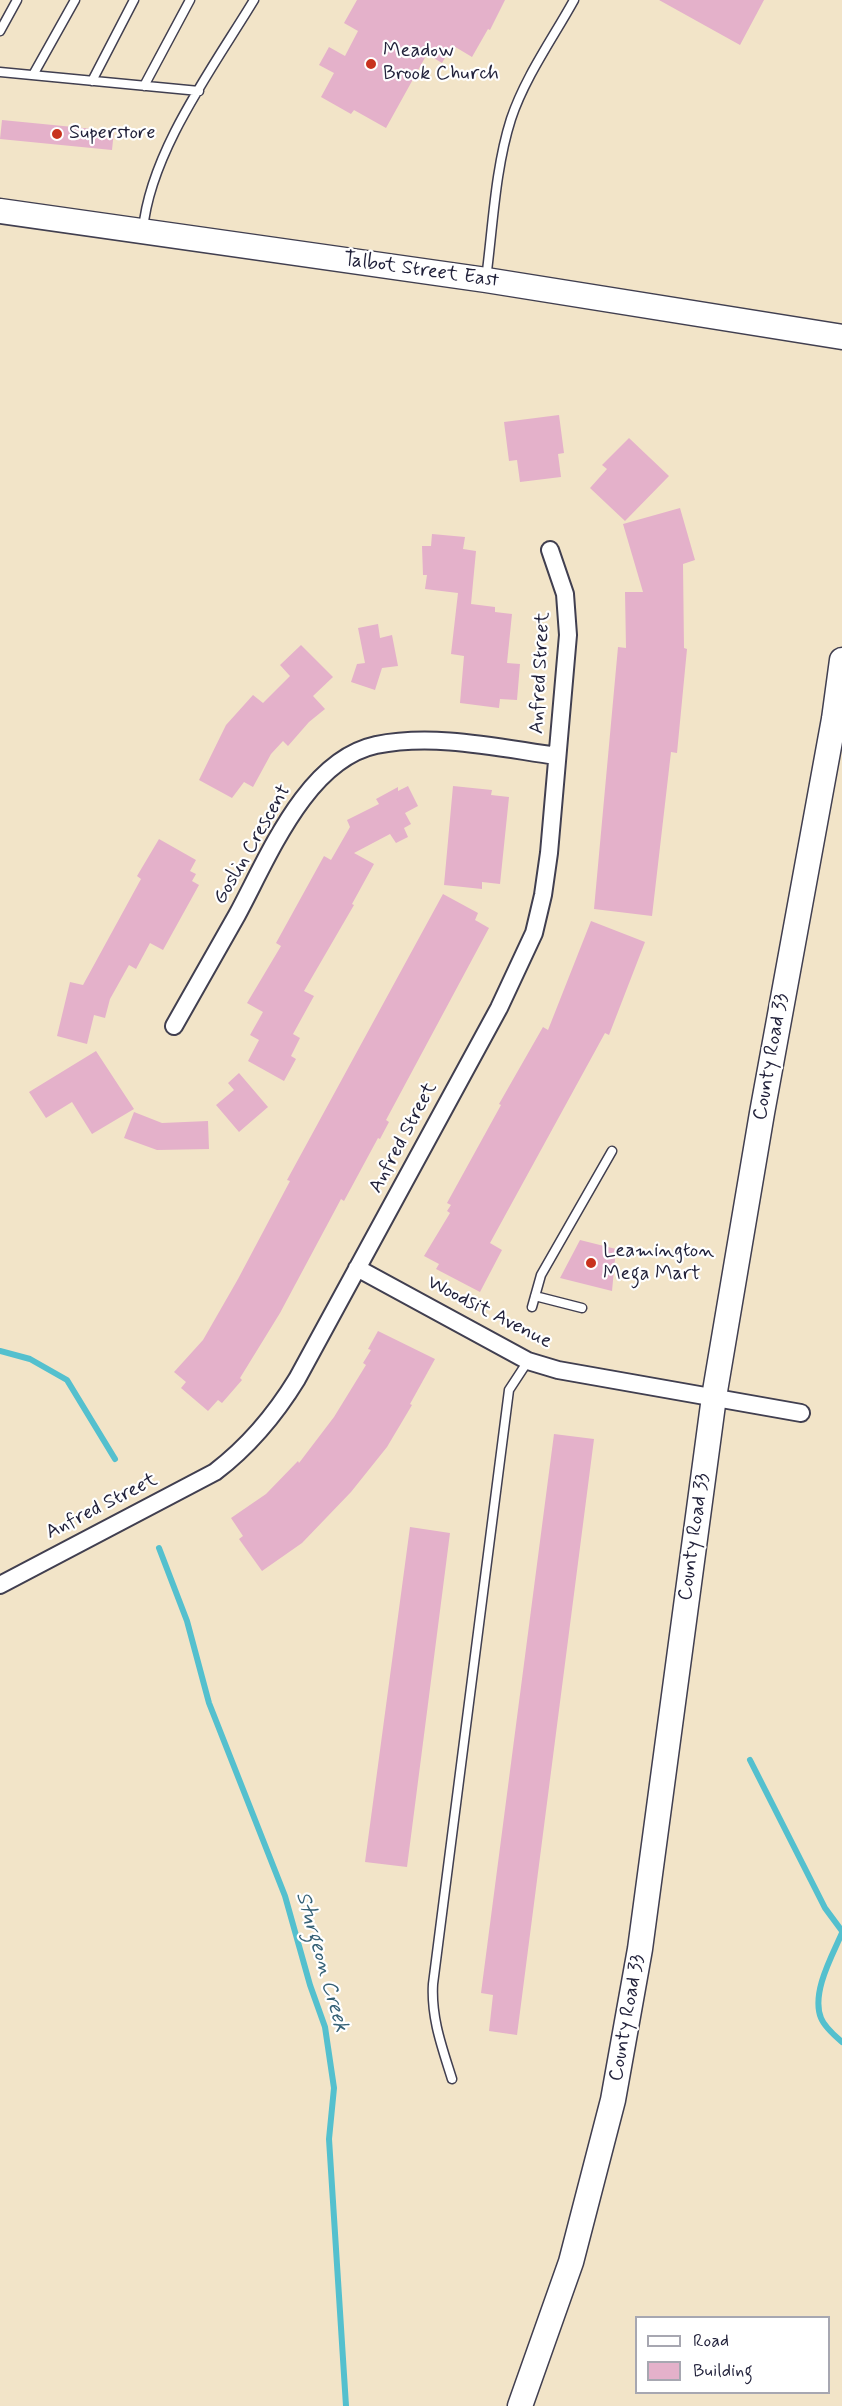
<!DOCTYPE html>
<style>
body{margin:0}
#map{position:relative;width:842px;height:2406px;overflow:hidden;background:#f2e4c8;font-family:Mynerve,sans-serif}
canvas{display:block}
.legend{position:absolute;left:635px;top:2316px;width:195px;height:78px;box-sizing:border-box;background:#fff;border:2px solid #a7a7b1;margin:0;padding:8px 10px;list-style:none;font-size:18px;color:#22223b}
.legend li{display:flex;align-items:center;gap:12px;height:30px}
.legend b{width:30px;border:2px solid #a7a7b1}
</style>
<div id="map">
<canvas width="842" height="2406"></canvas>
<ul class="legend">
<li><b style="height:8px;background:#fff"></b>Road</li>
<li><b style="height:16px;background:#e4b1ca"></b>Building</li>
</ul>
</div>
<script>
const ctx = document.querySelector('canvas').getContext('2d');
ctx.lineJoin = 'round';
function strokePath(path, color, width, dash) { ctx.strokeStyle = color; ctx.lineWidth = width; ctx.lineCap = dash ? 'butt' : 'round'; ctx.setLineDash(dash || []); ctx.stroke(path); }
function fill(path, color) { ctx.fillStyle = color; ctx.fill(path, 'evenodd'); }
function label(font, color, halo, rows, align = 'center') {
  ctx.font = font + ' Mynerve,sans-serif'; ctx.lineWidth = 4.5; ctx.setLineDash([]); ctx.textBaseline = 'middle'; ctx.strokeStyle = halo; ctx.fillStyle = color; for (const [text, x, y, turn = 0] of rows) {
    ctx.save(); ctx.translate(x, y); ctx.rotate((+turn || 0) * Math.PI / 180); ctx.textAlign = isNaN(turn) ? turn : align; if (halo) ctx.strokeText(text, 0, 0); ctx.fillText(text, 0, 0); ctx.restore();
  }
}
strokePath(new Path2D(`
 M0 1351 30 1359 67 1380 115 1459
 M159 1548 187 1621 209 1703 285 1896 310 1985 325 2027 334 2088 329 2139 346 2406
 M750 1760 825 1908 842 1931
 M842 1933C832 1956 811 1993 821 2018 824 2026 835 2036 842 2042`), '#54c0ce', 6);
fill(new Path2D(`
 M357 0H505L490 30 488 29 472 57 452 45 442 63 427 54 386 128 354 110 351 114 321 97 334 73 319 65 329 47 345 56 358 31 344 23Z
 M659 0H764L740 45Z
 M2 120 114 131 112 150 0 139Z
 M559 415 564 453 558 454 561 477 520 482 517 460 509 461 504 422Z
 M629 438 669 476 625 521 590 488 607 469 602 465Z
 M680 508 695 560 683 564 684 648 687 649 677 753 671 752 652 916 594 909 618 647 626 648 625 592H643L623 524Z
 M432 534 465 537 463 549 476 551 471 604 495 607V612L512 614 507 663 520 664 517 700 500 699 499 708 460 703 464 656 451 654 458 593 425 589 427 575H423L422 546H431Z
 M378 624 380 638 392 635 398 666 382 668 375 690 351 682 357 664 365 663 358 628Z
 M301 645 333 677 313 696 325 709 309 722 288 746 283 741 271 754 253 787 244 782 232 798 199 780 226 725 253 695 263 703 290 676 280 665Z
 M408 786 418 806 405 813 411 824 404 828 408 837 396 843 390 834 354 853 374 864 352 904 354 905 304 991 314 996 293 1034 300 1038 291 1056 296 1059 284 1081 248 1061 259 1040 250 1035 263 1012 247 1003 281 946 276 943 324 856 331 860 350 827 347 820 379 804 376 799 398 787V791Z
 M453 786 492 790 491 795 509 797 500 884 482 882V889L444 885Z
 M159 839 196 860 190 871 196 874 192 881 199 885 163 950 150 943 136 969 129 965 110 999 105 1018 94 1015 87 1044 57 1036 70 982 83 985 141 879 137 876Z
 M443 894 478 913 475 920 489 928 386 1120 389 1122 380 1139 378 1138 344 1201 341 1199 280 1313 240 1378 242 1380 222 1403 218 1400 208 1411 181 1388 186 1382 174 1372 203 1340 238 1279 290 1181 287 1180Z
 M591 921 645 942 609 1035 605 1033 490 1243 502 1250 480 1292 436 1269 439 1264 424 1256 450 1213 447 1211 451 1205 447 1203 501 1105 499 1104 543 1027 548 1030Z
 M96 1051 134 1109 92 1134 72 1102 46 1118 29 1092Z
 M239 1073 268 1107 239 1132 216 1105 234 1090 228 1083Z
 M134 1112 162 1123 208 1121 209 1149 157 1150 124 1138Z
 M580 1240 616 1249 612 1291 560 1278Z
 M378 1331 435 1359 410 1404 412 1405 387 1447 351 1492 302 1543 262 1571 239 1539 243 1536 231 1518 266 1494 298 1461 299 1463 334 1417 366 1365 363 1363 371 1350 368 1349Z
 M554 1434 594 1439 517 2035 489 2031 493 1995 481 1993Z
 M410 1527 450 1533 407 1867 365 1862Z`), '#e4b1ca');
const lane = new Path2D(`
 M0 31 17 0
 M0 72 199 91
 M33 75 75 0
 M92 81 134 0
 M144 86 190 0
 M143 230C150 152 214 66 254 0
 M486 279C493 226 495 169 511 119 525 77 553 38 574 0
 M535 1296 582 1308
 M532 1307 541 1275 612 1151
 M452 2079C442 2047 431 2018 433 1984L509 1390 528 1361`);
const street = new Path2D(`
 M174 1026C195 989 216 952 237 915 268 858 306 760 376 745 435 733 499 748 557 756
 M357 1268 528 1361 558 1370 801 1413
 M0 1585 215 1472C249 1446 275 1415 297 1379L499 1008 534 933 543 895 549 853 568 635 565 594 550 550`);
const secondary = new Path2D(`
 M0 211 486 280 842 337
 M520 2406 571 2262 613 2100 640 1949 714 1397 762 1113 834 719 842 660`);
strokePath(lane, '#413f50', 11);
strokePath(street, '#413f50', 20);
strokePath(secondary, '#413f50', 27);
strokePath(lane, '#fff', 8);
strokePath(street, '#fff', 16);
strokePath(secondary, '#fff', 24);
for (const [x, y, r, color] of [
 [371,64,6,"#c8321e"],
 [57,134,6,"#c8321e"],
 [591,1263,6,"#c8321e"]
]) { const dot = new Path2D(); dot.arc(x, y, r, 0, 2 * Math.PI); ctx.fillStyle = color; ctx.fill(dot); strokePath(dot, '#fff', 2); }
label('20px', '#22223b', '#fff', [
 ["Meadow",383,52],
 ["Brook Church",383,75],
 ["Superstore",69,134],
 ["Leamington",603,1252],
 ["Mega Mart",603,1275]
], 'left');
label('20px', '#22223b', '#fff', [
 ["Talbot Street East",421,271,8],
 ["Anfred Street",541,673,-87],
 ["Goslin Crescent",253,845,-60],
 ["County Road 33",772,1057,-80],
 ["Anfred Street",404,1138,-62],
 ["Woodsit Avenue",489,1313,27],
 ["Anfred Street",102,1507,-27],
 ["County Road 33",695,1537,-82],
 ["County Road 33",628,2018,-80]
]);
label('italic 21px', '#366176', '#fff', [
 ["Sturgeon Creek",321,1962,74]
]);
</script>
